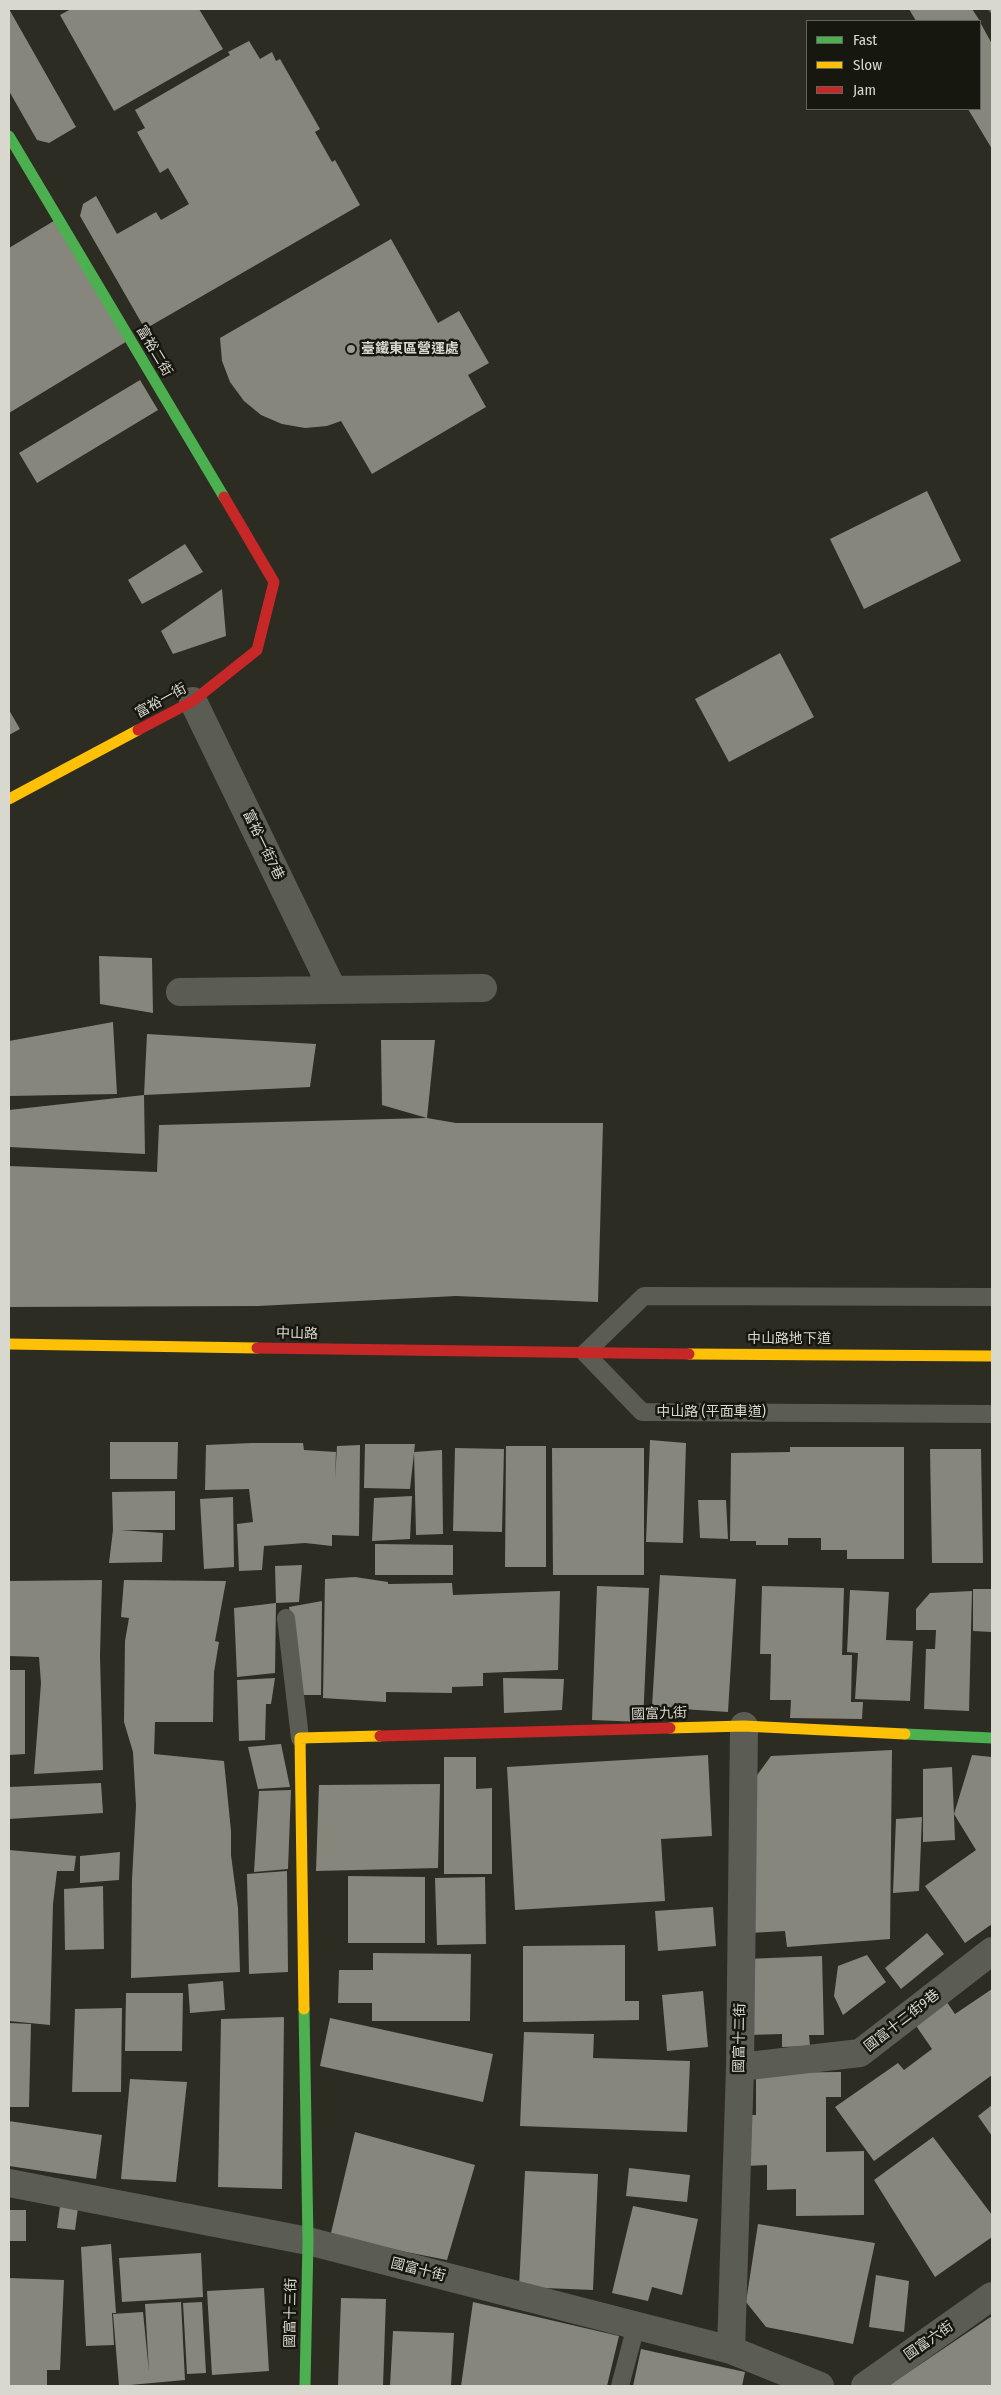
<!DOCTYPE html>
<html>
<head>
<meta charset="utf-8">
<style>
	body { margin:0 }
	#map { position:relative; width:1001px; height:2395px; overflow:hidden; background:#2c2c22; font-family:"Fira Sans Condensed",sans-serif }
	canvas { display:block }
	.frame { position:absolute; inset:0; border:10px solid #d8d8ce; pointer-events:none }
	.legend { position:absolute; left:806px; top:20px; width:175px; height:90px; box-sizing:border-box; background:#16170f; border:1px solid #64645b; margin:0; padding:6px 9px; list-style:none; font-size:15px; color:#d8d8ce }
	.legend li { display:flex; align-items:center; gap:10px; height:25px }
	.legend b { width:25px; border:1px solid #64645b }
</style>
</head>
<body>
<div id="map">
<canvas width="1001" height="2395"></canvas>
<div class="frame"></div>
<ul class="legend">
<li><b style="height:6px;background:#4caf50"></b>Fast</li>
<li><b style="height:6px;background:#ffc107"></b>Slow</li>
<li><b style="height:6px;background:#c62828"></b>Jam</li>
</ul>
</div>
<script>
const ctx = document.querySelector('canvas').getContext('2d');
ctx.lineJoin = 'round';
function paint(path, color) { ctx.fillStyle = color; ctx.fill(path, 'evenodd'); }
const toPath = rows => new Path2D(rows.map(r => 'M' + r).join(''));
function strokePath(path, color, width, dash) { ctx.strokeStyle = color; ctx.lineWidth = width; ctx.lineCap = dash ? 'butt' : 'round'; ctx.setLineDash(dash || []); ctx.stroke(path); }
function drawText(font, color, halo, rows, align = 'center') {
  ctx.font = font + ' "Fira Sans Condensed","Noto Sans TC",sans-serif'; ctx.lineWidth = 5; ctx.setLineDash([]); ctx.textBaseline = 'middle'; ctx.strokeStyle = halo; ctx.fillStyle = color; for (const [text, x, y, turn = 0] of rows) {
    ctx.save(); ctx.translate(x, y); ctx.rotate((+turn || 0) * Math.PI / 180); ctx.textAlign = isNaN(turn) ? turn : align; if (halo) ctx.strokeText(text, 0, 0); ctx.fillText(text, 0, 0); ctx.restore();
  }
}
const building = toPath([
	[9,9,76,127,49,143,37,140,9,91],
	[71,9,199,9,223,49,114,111,60,15],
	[909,9,972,9,980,21,916,21],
	[980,22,992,44,992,149,968,109,980,109],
	[249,41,260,59,272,52,276,61,280,59,320,129,315,132,332,162,335,160,360,205,145,329,80,216,83,204,96,196,117,234,156,212,161,220,189,204,168,168,160,173,137,132,145,128,135,110,230,55,228,52],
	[57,219,129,340,9,413,9,248],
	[391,239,438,323,459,311,489,363,468,375,486,407,372,474,341,421,327,426,305,428,282,424,261,415,244,401,230,382,222,361,220,338],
	[140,380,158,410,37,483,19,453],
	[927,491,961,561,864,609,830,539],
	[185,544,203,572,142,604,128,580],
	[222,589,226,636,173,654,161,631],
	[780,653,814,717,729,762,695,699],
	[9,710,20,729,9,735],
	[99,956,152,958,153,1013,100,1004],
	[113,1022,117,1094,9,1096,9,1041],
	[147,1034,316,1044,310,1087,144,1095],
	[381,1040,435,1040,427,1118,456,1123,603,1123,598,1302,456,1296,258,1306,9,1307,9,1166,157,1172,159,1125,427,1118,382,1105],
	[144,1095,145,1154,9,1147,9,1110],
	[650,1440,686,1443,683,1543,646,1542],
	[110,1442,178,1442,177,1479,110,1479],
	[252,1443,303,1443,304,1450,336,1452,335,1480,337,1446,360,1445,359,1536,332,1535,332,1546,305,1543,264,1546,262,1570,239,1571,237,1524,253,1522,249,1489,205,1490,206,1445],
	[365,1444,415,1444,410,1489,364,1488],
	[506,1446,546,1446,546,1567,505,1567],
	[790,1447,904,1447,904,1559,847,1559,847,1550,821,1550,821,1538,788,1538,788,1545,756,1545,756,1541,730,1541,731,1453,790,1452],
	[455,1448,504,1449,502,1532,453,1531],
	[552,1448,644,1448,644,1575,553,1575],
	[930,1449,981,1449,983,1563,932,1563],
	[442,1450,443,1534,416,1535,414,1452],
	[175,1491,175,1530,120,1530,163,1533,162,1562,109,1563,113,1530,112,1492],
	[412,1496,410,1539,372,1541,374,1498],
	[233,1497,234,1567,204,1569,200,1499],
	[698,1500,726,1500,728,1539,700,1538],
	[375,1544,453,1545,453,1575,375,1575],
	[302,1565,299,1602,276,1603,275,1566],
	[660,1575,736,1579,728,1712,652,1707],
	[355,1577,388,1582,388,1584,452,1583,453,1595,560,1591,558,1670,483,1673,483,1686,452,1687,452,1693,386,1692,386,1702,323,1698,325,1579],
	[102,1580,100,1656,103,1770,34,1774,41,1683,39,1657,9,1656,9,1581],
	[124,1580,226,1581,215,1641,219,1642,214,1672,213,1722,155,1722,154,1754,224,1761,231,1831,231,1855,238,1908,240,1972,131,1978,132,1879,136,1806,133,1752,124,1722,125,1641,129,1618,121,1617],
	[597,1586,649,1588,643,1722,592,1720],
	[762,1586,844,1588,842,1655,852,1655,851,1702,863,1702,862,1719,790,1718,791,1700,770,1700,771,1654,760,1654],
	[973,1589,992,1589,992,1632,973,1631],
	[850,1590,889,1592,886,1640,913,1641,910,1701,855,1699,858,1653,847,1652],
	[972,1591,969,1711,924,1709,926,1649,935,1649,936,1630,916,1630,916,1609,930,1593],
	[322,1601,321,1695,300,1695,289,1607],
	[276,1603,275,1673,237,1677,234,1608],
	[9,1670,25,1670,25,1754,9,1755],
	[275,1678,271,1704,266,1704,265,1740,239,1741,237,1680],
	[503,1678,564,1679,562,1710,504,1713],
	[281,1744,290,1787,258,1789,248,1747],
	[892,1750,890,1939,787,1947,785,1931,750,1933,747,1789,771,1756],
	[708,1755,712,1836,661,1839,665,1901,515,1910,507,1767],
	[972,1755,992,1757,992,1924,965,1943,925,1886,976,1850,954,1814],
	[444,1757,476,1757,476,1789,492,1788,492,1874,444,1874],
	[952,1767,955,1840,923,1842,923,1769],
	[101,1783,103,1813,9,1819,9,1787],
	[440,1784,438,1868,316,1871,319,1785],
	[291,1790,288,1869,254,1872,259,1791],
	[922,1817,919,1891,893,1893,896,1819],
	[9,1850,76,1856,74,1871,57,1871,53,1904,50,2025,9,2021],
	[120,1852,119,1880,80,1883,80,1856],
	[287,1871,288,1972,249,1974,247,1874],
	[348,1876,425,1877,425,1943,348,1943],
	[485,1877,486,1944,437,1945,435,1878],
	[103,1886,104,1949,65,1950,64,1889],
	[713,1907,716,1946,658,1951,655,1911],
	[927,1933,944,1954,901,1989,885,1968],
	[625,1945,625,2001,639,2001,639,2020,523,2022,523,1946],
	[373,1953,471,1954,470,2021,372,2021,372,2003,338,2003,339,1970,373,1970],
	[867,1955,886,1982,843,2015,834,1996,838,1966],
	[822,1956,824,2035,809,2035,810,2046,782,2047,782,2034,748,2035,745,1959],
	[223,1981,225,2010,190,2013,188,1984],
	[992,1989,992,2075,874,2161,835,2107,898,2063,904,2070,932,2049,910,2017,942,1995,955,2014],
	[703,1991,708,2047,667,2051,662,1995],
	[126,1993,183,1993,182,2051,125,2051],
	[122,2008,121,2092,72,2092,75,2009],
	[284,2017,282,2189,218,2187,221,2019],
	[330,2018,493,2054,483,2102,320,2066],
	[9,2023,31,2024,29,2107,9,2107],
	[524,2032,594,2034,593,2058,690,2061,687,2132,520,2126],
	[841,2072,841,2097,826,2097,826,2152,864,2151,864,2215,796,2216,796,2189,767,2190,767,2165,745,2166,744,2115,756,2115,756,2073],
	[130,2079,187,2082,176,2182,121,2179],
	[992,2105,992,2136,978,2116],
	[9,2121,102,2135,96,2179,9,2166],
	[355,2132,475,2165,447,2260,330,2237],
	[933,2137,992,2215,992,2237,935,2277,874,2180],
	[629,2168,690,2175,687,2202,626,2196],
	[525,2171,598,2174,593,2290,519,2287],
	[60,2206,78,2208,75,2230,57,2228],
	[633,2206,698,2219,682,2295,652,2287,648,2301,612,2293],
	[9,2210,26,2210,26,2241,9,2241],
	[758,2224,875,2243,853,2344,766,2327,746,2302],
	[111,2244,116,2313,112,2313,114,2345,86,2346,81,2247],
	[201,2253,203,2297,122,2302,119,2258],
	[876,2275,909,2281,904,2332,869,2327],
	[9,2278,64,2280,60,2370,47,2370,47,2386,9,2385],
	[264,2288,269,2371,212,2375,207,2291],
	[341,2298,386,2299,383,2386,338,2386],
	[181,2302,185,2380,119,2386,113,2314,143,2312,149,2372,145,2304],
	[202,2302,206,2373,187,2374,183,2303],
	[473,2302,619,2336,607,2386,461,2386],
	[992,2316,992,2386,888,2386],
	[393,2331,454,2333,451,2386,390,2386],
	[641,2349,745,2372,742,2386,633,2386]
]);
const lane = toPath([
	[992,1297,644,1296,585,1353,642,1412,992,1414],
	[286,1618,300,1738],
	[620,2386,636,2326]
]);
const street = toPath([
	[193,701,333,990],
	[180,992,483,988],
	[740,2067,860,2053,992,1951],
	[9,2183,308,2241,731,2350,820,2386],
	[731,2350,740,2067,744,1726],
	[865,2386,992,2296]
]);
const fast = toPath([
	[9,136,224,497],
	[905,1734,992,1738],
	[304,2009,308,2241,305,2386]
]);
const slow = toPath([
	[9,799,138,730],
	[9,1344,257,1348],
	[689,1354,992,1356],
	[670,1728,744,1726,905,1734],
	[304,2009,300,1738,380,1736]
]);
const jam = toPath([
	[138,730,193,701,257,650,274,582,224,497],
	[257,1348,689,1354],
	[380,1736,670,1728]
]);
const rail = toPath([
	[990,9,992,12]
]);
const markers = [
	[351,349,5,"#9c9c92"]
];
const poiNames = [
	["臺鐵東區營運處",361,349]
];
const streetNames = [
	["富裕二街",154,351,59],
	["富裕一街",161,701,-29],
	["富裕一街7巷",263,845,64],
	["中山路",297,1334,1],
	["中山路地下道",789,1339],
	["中山路 (平面車道)",711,1412],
	["國富九街",659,1714,-2],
	["國富十二街9巷",902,2021,-38],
	["國富十二街",740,2038,-89],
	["國富十街",418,2270,14],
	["國富十三街",291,2313,-89],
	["國富六街",929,2341,-35]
];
paint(building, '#86867d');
strokePath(lane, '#5b5c54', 18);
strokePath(street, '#5b5c54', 28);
strokePath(fast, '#4caf50', 11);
strokePath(slow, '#ffc107', 11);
strokePath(jam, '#c62828', 11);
strokePath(rail, '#63645e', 4, [10, 5]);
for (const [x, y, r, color] of markers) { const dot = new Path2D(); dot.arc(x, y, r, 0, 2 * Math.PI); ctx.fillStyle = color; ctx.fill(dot); strokePath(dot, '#16170f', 2); }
drawText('bold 14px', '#d8d8ce', '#16170f', poiNames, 'left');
drawText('14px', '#d8d8ce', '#16170f', streetNames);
</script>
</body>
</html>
